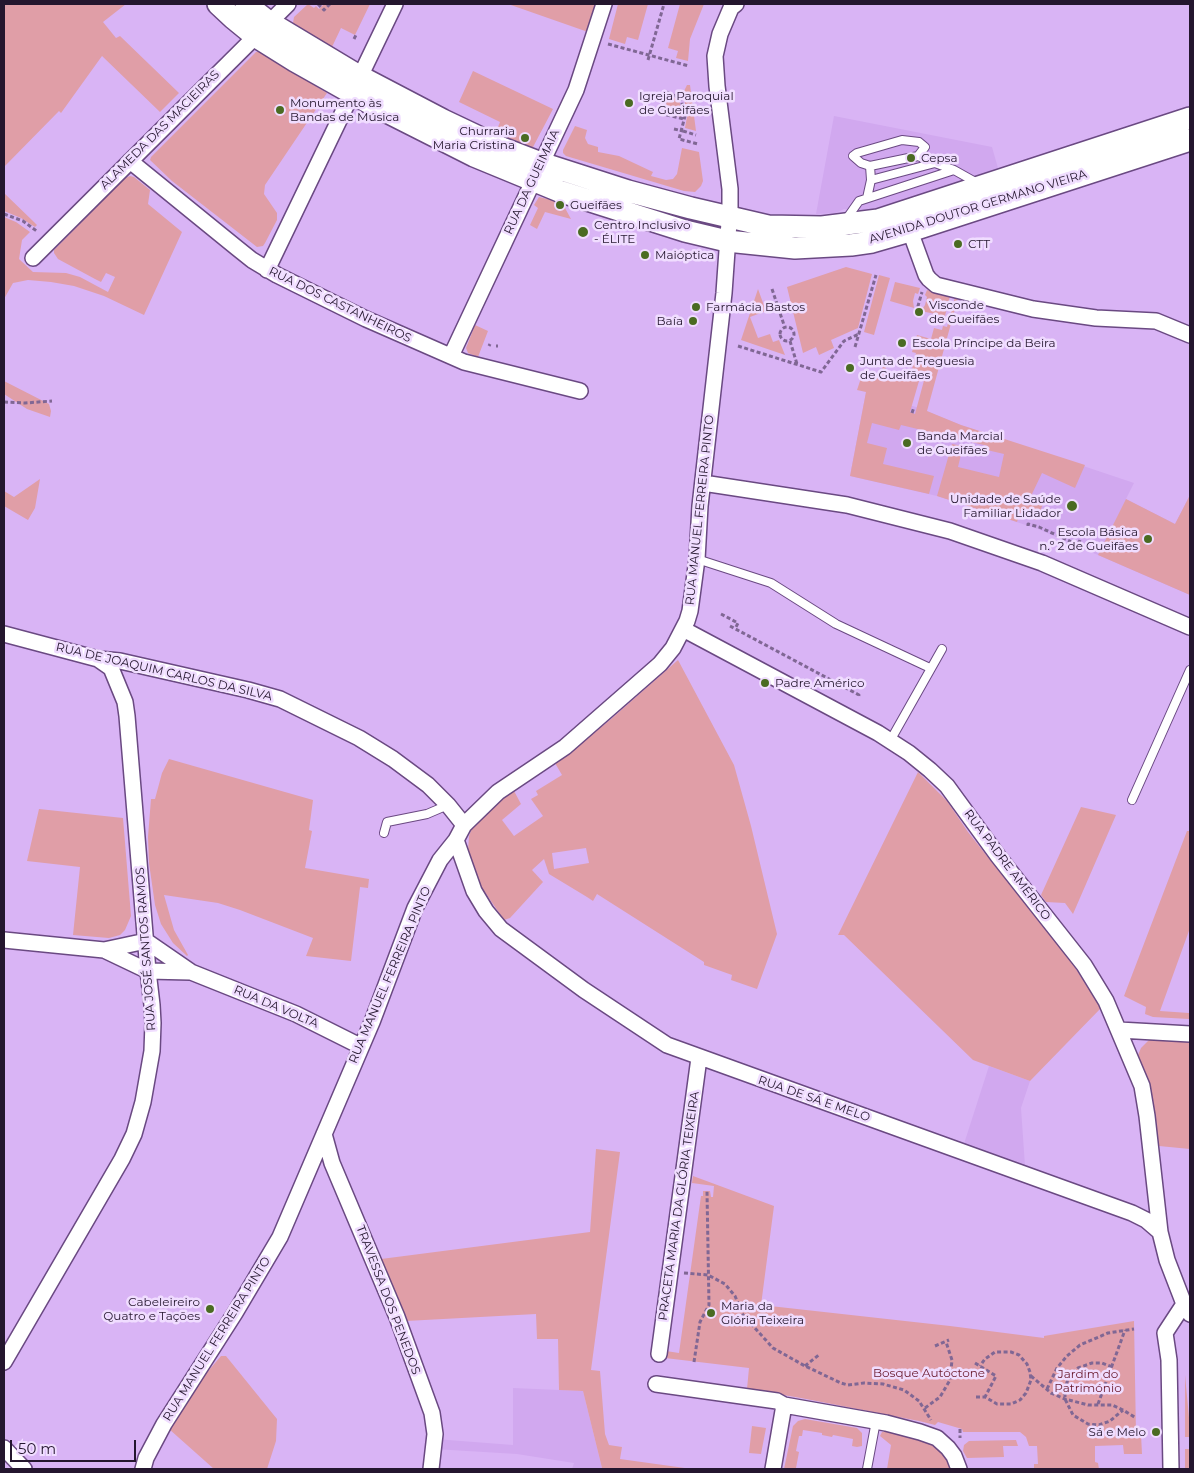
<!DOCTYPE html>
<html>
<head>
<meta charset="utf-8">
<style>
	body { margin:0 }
	#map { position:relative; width:1194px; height:1473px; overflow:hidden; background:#d9b4f5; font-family:Montserrat,sans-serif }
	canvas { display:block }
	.frame { position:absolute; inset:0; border:5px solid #24162e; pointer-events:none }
	.scale { position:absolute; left:10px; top:1440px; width:126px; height:22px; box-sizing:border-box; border:2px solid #24162e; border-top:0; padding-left:6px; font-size:15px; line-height:18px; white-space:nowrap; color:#24162e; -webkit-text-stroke:4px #f0ddff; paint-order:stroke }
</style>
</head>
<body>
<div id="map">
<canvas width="1194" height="1473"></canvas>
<div class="frame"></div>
<div class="scale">50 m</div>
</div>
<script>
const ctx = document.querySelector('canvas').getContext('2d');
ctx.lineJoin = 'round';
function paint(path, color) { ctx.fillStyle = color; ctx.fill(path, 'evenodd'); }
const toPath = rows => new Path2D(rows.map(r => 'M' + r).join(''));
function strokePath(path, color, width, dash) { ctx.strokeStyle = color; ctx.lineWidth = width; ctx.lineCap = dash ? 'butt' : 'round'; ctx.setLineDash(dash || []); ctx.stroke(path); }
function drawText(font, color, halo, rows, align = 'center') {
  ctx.font = font + ' Montserrat,sans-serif'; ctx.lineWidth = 5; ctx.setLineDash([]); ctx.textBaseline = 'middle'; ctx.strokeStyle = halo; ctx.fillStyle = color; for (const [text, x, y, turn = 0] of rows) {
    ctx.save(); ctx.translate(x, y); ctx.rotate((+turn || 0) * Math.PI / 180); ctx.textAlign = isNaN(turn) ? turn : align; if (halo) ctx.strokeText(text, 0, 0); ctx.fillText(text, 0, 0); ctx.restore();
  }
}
const built = toPath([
	[834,116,992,147,998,168,946,187,866,211,844,209,836,213,816,214],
	[866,392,916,407,961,425,1134,483,1126,499,1175,524,1190,495,1190,595,1038,529,937,496,850,476],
	[989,1066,1030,1081,1021,1108,1025,1166,1023,1172,962,1150],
	[513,1388,583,1391,602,1468,605,1469,572,1469,574,1463,517,1454,434,1449,435,1439,513,1445]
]);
const green = toPath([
	[4,4,126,4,103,22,116,38,120,36,179,93,160,112,102,56,61,113,59,111,4,167],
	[308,4,314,8,316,6,319,9,323,5,322,4,370,4,355,35,341,28,332,47,293,23,294,17],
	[508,4,597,4,588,32],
	[618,4,648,4,638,40,627,37,625,44,609,39],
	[680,4,704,4,690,39,688,61,676,58,678,51,668,48],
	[256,52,261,52,327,93,265,185,264,194,277,213,277,220,265,243,263,246,257,247,172,181,150,160,151,157],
	[473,71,553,109,533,147,530,148,496,132,500,122,459,102],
	[687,85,690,85,696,131,685,128,687,117,684,97,679,94,684,91],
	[668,95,679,100,682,112,681,117,664,113],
	[575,126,587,130,585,138,588,144,598,147,598,152,619,156,653,172,651,176,666,180,673,179,677,174,682,148,699,152,703,181,701,186,695,192,684,191,566,156,563,153,563,150],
	[130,176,134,177,150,190,148,204,182,232,144,315,104,296,74,286,51,282,28,280,13,283,4,299,4,217,16,222,30,232,22,240,19,259,33,272,66,273,80,277,108,292,115,277,106,273,101,282,95,279,58,259,54,253,54,250,125,178],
	[4,193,34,222,37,225,35,227,21,218,4,211],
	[539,197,556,201,555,204,565,208,571,219,545,212,537,229,530,225,538,208,534,205],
	[846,267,872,274,858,328,831,340,834,348,819,355,816,347,803,353,787,287],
	[879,275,890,278,874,335,864,332],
	[895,282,920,288,918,294,915,293,913,301,914,308,890,301],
	[758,289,766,311,750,317,758,338,770,334,773,342,779,340,785,355,741,340],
	[927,290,950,296,943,324,934,322,935,314,921,311,925,305,927,297,925,295],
	[955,297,958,298,927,411,961,425,1085,465,1075,488,1042,473,1031,496,1044,502,1036,520,1020,513,1017,522,937,496,952,444,963,446,958,467,999,477,1004,454,987,450,988,446,901,425,899,430,872,423,867,443,887,448,883,464,934,476,929,494,850,476,866,392,857,390,863,372,880,377,883,366,886,367,885,371,919,381,910,412,915,414,926,373,912,369,916,353,912,352,917,335,931,339,934,328,942,330,943,326,947,327],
	[475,325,488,331,478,357,468,353,466,348],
	[4,381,49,404,51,411,50,417,27,409,4,394],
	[40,479,35,508,28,520,4,506,4,491,14,497],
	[1190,495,1190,595,1098,555,1126,499,1175,524],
	[678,660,734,765,751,826,777,934,757,989,731,980,732,975,704,965,704,962,597,894,593,901,587,897,549,874,544,859,532,870,543,882,510,918,504,920,482,888,468,851,469,836,472,828,513,789,521,804,502,820,514,836,543,816,531,799,538,795,536,791,562,775,555,763,566,756,611,719],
	[586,848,589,863,554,869,552,853],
	[169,759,313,800,309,830,312,831,305,868,369,879,368,888,360,887,351,961,306,956,313,938,240,910,218,903,164,895,174,930,188,955,187,956,173,943,161,924,155,905,149,863,148,837,151,799,155,799,162,773],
	[918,772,947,801,968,832,1074,966,1101,1008,1030,1081,973,1060,844,935,838,935],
	[1081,807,1116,815,1073,914,1065,903,1046,902,1041,895],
	[39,809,123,818,131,916,125,930,120,935,109,938,73,935,80,867,27,861],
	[1187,831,1190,831,1190,928,1160,1011,1189,1013,1189,1019,1153,1017,1145,1014,1146,1007,1124,996],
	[1149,1040,1190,1042,1190,1149,1159,1146,1151,1091,1138,1055,1141,1048],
	[596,1149,620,1152,591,1370,600,1371,605,1434,609,1445,622,1447,620,1459,692,1469,605,1469,602,1468,583,1391,559,1390,558,1339,537,1339,536,1314,406,1321,381,1259,590,1232],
	[693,1176,774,1206,761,1305,950,1326,1044,1338,1044,1336,1134,1321,1136,1434,1141,1434,1142,1454,1124,1454,1123,1445,1095,1446,1095,1462,1098,1463,1099,1469,1034,1469,1034,1464,1038,1464,1037,1446,1029,1446,1026,1437,1020,1432,963,1432,962,1429,938,1422,935,1425,919,1421,801,1398,747,1389,749,1368,665,1358,666,1351,679,1353,701,1196,703,1196,703,1191,710,1191,711,1197,713,1197,714,1186,692,1183],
	[221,1356,226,1356,277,1419,276,1441,267,1469,214,1469,169,1429,198,1383],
	[1185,1375,1190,1428,1189,1468,1190,1469,1185,1469,1185,1449,1190,1449,1190,1437,1185,1437],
	[805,1419,857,1428,862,1433,862,1446,857,1447,852,1446,853,1439,833,1435,832,1437,822,1435,822,1433,803,1430,802,1436,799,1436,796,1451,799,1452,796,1468,784,1469,793,1426,798,1421],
	[752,1426,766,1428,761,1454,749,1453],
	[885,1431,929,1443,943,1454,952,1469,887,1469,891,1445,880,1436,882,1432],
	[1016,1440,1018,1446,1003,1446,1004,1457,967,1458,963,1451,964,1445,969,1441]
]);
const path = toPath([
	[318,4,324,10,330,4],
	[354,39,356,35],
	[608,44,689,66],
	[648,60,664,4],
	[667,92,681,99,685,116,679,139,698,144],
	[668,92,663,114,684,119],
	[683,131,696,135],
	[4,214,23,221,38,232],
	[772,289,785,328],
	[916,313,922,292],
	'780 334a7 7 0 1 1 14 0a7 7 0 1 1-14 0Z',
	[790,341,797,364],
	[489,346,490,344],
	[496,346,498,346],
	[738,346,821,372,844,341,859,334],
	[855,347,876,275],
	[4,402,25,403,52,401],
	[912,413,914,407],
	[1028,526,1028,524,1039,527,1078,545,1080,540],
	[721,614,738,623,735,629],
	[730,626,859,695,858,698],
	[684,1273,708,1275,725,1284,735,1296,743,1315,773,1348,805,1366,841,1383,848,1385,864,1383,883,1384,904,1390,919,1401,931,1420],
	[935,1346,949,1340],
	[694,1362,700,1322,709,1305,707,1191],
	[975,1363,996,1376,985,1397],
	[805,1366,820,1354],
	[1112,1367,1102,1363,1092,1363,1078,1368,1068,1379,1065,1389,1065,1399,1073,1415,1088,1424,1099,1425,1110,1421,1123,1410],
	[1031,1376,1051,1393,1065,1399,1088,1405,1112,1405,1123,1410,1136,1418],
	[1047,1389,1057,1368,1067,1356,1080,1345,1108,1333,1134,1329],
	[976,1397,985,1397,997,1404,1011,1404,1020,1400,1026,1393,1031,1380,1030,1372,1027,1364,1019,1355,1011,1352,995,1352,985,1359,980,1366],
	[1098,1404,1125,1330],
	[925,1408,940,1397,950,1380,952,1360,946,1342],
	[960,1429,960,1438]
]);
const lane = toPath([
	[870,166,861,163,853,156,857,153,902,140,919,142,925,147,918,156],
	[871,180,870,166,918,156,935,163],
	[867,198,871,180,935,163,954,170],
	[845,221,859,201,954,170,979,184],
	[697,559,771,583,836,624,930,668],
	[890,741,942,649],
	[1132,800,1190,670],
	[384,833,387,822,427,814,448,805],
	[867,1469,876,1421]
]);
const street = toPath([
	[130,161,237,248,252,260,277,275,366,319,464,362,580,391],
	[910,231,926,275,929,279,936,285,1033,309,1096,318,1156,321,1190,335],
	[33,258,288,4],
	[267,270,395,4],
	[451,356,576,90,604,4],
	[703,483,847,505,950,531,1042,563,1190,627],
	[683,629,878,733,909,753,930,770,947,786,998,856,1084,965,1106,1001,1142,1086,1147,1116,1160,1232,1167,1260,1184,1304,1190,1314],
	[4,634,98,659,120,661,248,690,280,699,359,738,393,759,428,785,448,805,464,825],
	[456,840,474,891,486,911,501,929,584,990,667,1045,1132,1213,1146,1220,1160,1232],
	[4,940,104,950,148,971,190,972],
	[104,950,146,941,191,972,296,1014,360,1046],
	[1119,1030,1190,1034],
	[324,1134,332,1163,397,1317,432,1413,435,1434,431,1469],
	[659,1354,699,1058],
	[4,1362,122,1159,134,1134,143,1102,152,1051,153,1023,152,1005,148,971,127,716,125,702,111,668,98,659],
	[656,1384,777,1401,784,1405,886,1423,920,1432,937,1438,948,1448,954,1456,959,1469],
	[4,1448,24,1469],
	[143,1469,146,1458,164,1424,235,1313,280,1237,372,1022,415,908,440,860,456,840,464,825,498,792,565,747,660,664,673,648,687,621,690,611,697,559,700,506,724,293,730,208,730,189,717,86,715,56,720,34,731,8,736,4],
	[773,1469,784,1405],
	[1171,1469,1169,1360,1165,1333,1184,1304]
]);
const secondary = toPath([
	[218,4,233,18,255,36,295,61,375,106,474,156,559,191,685,231,727,241,795,248,851,245,872,242,910,231,1190,140],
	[246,4,269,22,359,76,443,120,502,148,541,163,628,191,691,208,768,226,822,227,878,220,1190,118]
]);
const pathBridge = toPath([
	[674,129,683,131]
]);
const markers = [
	[629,103,5,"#4a6b22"],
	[280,110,5,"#4a6b22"],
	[525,138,5,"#4a6b22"],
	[911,158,5,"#4a6b22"],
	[560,205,5,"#4a6b22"],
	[583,232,6,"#4a6b22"],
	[958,244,5,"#4a6b22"],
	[645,255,5,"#4a6b22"],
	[696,307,5,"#4a6b22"],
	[919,312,5,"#4a6b22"],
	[693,321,5,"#4a6b22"],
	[902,343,5,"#4a6b22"],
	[850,368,5,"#4a6b22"],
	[907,443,5,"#4a6b22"],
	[1072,506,6,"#4a6b22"],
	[1148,539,5,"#4a6b22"],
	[765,683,5,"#4a6b22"],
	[210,1309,5,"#4a6b22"],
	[711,1313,5,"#4a6b22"],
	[1156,1432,5,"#4a6b22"]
];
const poiNames = [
	["Igreja Paroquial",639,96],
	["de Gueifães",639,110],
	["Monumento às",290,103],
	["Bandas de Música",290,117],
	["Churraria",515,131,"right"],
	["Maria Cristina",515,145,"right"],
	["Cepsa",921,158],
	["Gueifães",570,205],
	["Centro Inclusivo",594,225],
	["- ÉLITE",594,239],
	["CTT",968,244],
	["Maióptica",655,255],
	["Visconde",929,305],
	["de Gueifães",929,319],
	["Farmácia Bastos",706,307],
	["Baía",683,321,"right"],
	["Escola Príncipe da Beira",912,343],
	["Junta de Freguesia",860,361],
	["de Gueifães",860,375],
	["Banda Marcial",917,436],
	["de Gueifães",917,450],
	["Unidade de Saúde",1061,499,"right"],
	["Familiar Lidador",1061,513,"right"],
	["Escola Básica",1138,532,"right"],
	["n.º 2 de Gueifães",1138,546,"right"],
	["Padre Américo",775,683],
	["Cabeleireiro",200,1302,"right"],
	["Quatro e Tações",200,1316,"right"],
	["Maria da",721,1306],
	["Glória Teixeira",721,1320],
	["Sá e Melo",1146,1432,"right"]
];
const streetNames = [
	["ALAMEDA DAS MACIEIRAS",160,130,-45],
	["RUA DA GUEIMAIA",532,182,-65],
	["AVENIDA DOUTOR GERMANO VIEIRA",978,207,-17],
	["RUA DOS CASTANHEIROS",340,305,26],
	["RUA MANUEL FERREIRA PINTO",700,510,-84],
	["RUA DE JOAQUIM CARLOS DA SILVA",164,672,13],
	["RUA PADRE AMÉRICO",1007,865,53],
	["RUA JOSÉ SANTOS RAMOS",146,949,-94],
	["RUA MANUEL FERREIRA PINTO",390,975,-67],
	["RUA DA VOLTA",276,1007,23],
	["RUA DE SÁ E MELO",814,1099,19],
	["PRACETA MARIA DA GLÓRIA TEIXEIRA",679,1206,-82],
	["TRAVESSA DOS PENEDOS",388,1300,69],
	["RUA MANUEL FERREIRA PINTO",217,1339,-58]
];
const parkNames = [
	["Bosque Autóctone",929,1373],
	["Jardim do",1088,1374],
	["Património",1088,1388]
];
paint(built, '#d1a8ef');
paint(green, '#e09ea7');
strokePath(lane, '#6a4982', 10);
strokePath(street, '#6a4982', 18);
strokePath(secondary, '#6a4982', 24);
strokePath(path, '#806794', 3, [4, 2.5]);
strokePath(lane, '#fff', 8);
strokePath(street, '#fff', 15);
strokePath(secondary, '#fff', 21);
strokePath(pathBridge, '#806794', 3, [4, 2.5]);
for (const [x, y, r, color] of markers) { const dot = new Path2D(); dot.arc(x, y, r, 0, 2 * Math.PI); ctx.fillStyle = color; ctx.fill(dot); strokePath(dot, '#f0ddff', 2); }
drawText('12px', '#24162e', '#f0ddff', poiNames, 'left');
drawText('12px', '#24162e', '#f0ddff', streetNames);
drawText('12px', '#6a1a2e', '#f0ddff', parkNames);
</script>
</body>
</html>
